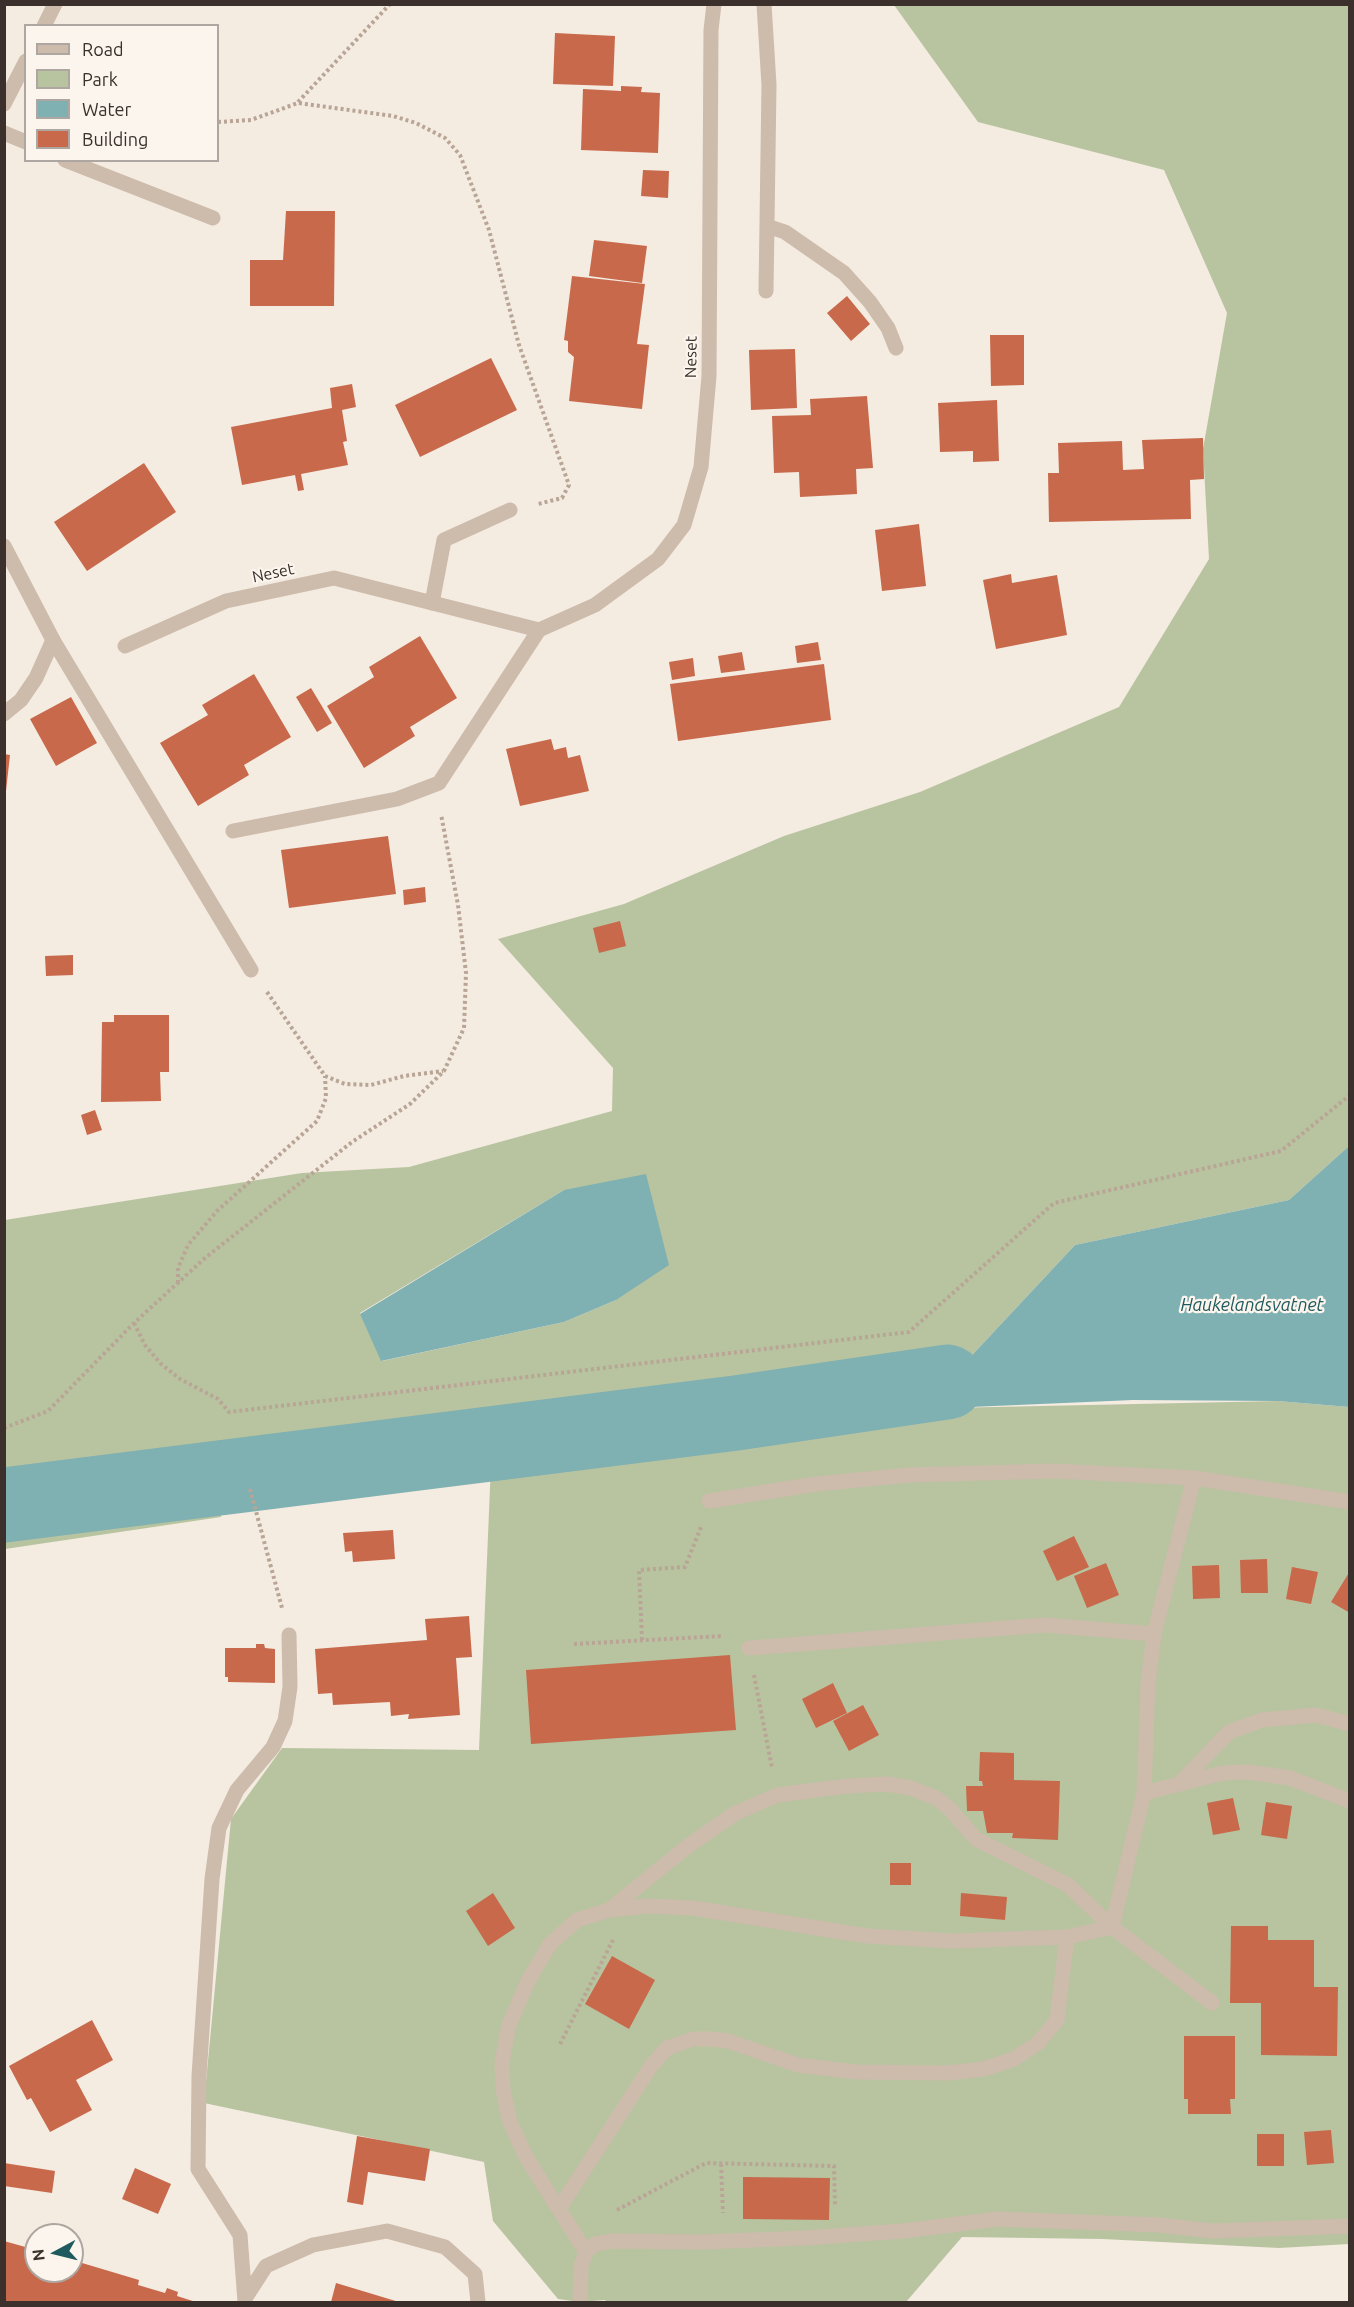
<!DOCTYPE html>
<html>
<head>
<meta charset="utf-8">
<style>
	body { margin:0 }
	#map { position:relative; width:1354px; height:2307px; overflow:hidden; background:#f4ebe1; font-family:Ubuntu,sans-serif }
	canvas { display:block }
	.frame { position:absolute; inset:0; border:6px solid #3b302b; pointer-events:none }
	.legend { position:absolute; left:24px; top:24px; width:195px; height:138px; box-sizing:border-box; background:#fbf5ee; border:2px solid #aea6a0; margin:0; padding:8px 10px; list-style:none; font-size:18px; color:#3b302b }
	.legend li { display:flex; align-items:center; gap:12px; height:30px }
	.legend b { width:30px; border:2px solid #aea6a0 }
	.north { position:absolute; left:24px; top:2223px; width:60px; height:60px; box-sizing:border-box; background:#fbf5ee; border:2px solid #aea6a0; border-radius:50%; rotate:263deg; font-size:16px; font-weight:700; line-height:24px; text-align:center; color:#3b302b }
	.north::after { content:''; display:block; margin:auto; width:21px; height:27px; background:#1f5a5e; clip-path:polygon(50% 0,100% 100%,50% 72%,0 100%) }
</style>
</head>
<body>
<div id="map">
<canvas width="1354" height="2307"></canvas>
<div class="frame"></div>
<ul class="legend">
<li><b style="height:8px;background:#cdbbac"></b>Road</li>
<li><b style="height:16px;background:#b8c4a0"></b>Park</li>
<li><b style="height:16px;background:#7fb0b2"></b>Water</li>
<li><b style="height:16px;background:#c8694b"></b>Building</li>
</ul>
<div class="north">N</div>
</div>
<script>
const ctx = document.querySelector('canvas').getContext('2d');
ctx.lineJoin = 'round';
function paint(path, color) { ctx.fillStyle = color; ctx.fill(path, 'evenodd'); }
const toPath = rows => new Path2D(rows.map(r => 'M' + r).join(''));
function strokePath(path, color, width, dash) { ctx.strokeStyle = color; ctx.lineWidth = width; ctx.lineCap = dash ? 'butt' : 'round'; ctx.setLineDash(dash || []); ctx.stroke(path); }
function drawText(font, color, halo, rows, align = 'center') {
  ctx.font = font + ' Ubuntu,sans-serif'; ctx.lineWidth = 4.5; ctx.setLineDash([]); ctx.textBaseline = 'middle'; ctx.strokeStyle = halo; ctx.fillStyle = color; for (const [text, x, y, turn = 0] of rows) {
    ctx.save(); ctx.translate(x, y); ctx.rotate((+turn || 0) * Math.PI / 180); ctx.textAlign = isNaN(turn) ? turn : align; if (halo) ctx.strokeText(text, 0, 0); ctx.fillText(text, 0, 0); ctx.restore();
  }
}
const green = toPath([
	[894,5,1349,5,1349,1146,1289,1200,1075,1245,947,1382,947,1408,1278,1401,1349,1407,1349,2244,1279,2248,1103,2239,962,2237,906,2302,606,2302,605,2300,580,2302,558,2299,493,2221,484,2162,204,2103,231,1819,282,1748,479,1750,491,1464,944,1408,893,1398,453,1419,220,1460,221,1517,5,1549,5,1220,302,1173,409,1167,612,1111,613,1068,498,939,624,904,784,836,920,792,1119,707,1209,559,1203,449,1227,313,1164,170,978,122],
	[564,1190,616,1300,564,1322,382,1361,360,1313]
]);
const water = toPath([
	[1349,1146,1349,1407,1278,1401,1133,1400,947,1408,947,1382,1075,1245,1289,1200],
	[646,1174,669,1265,616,1300,564,1322,381,1361,360,1314,564,1190]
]);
const river = toPath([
	[4,1505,736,1413,947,1382]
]);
const building = toPath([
	[555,33,615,36,613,86,553,84],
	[621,86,642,87,641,92,660,93,658,153,581,150,583,89,621,91],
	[643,170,669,171,668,198,641,196],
	[286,211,335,211,334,306,250,306,250,260,283,260],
	[594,240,647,246,642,283,589,276],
	[572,276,645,284,637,344,649,345,642,409,569,401,574,357,568,352,568,341,564,340],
	[847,296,870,324,851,341,827,313],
	[990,335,1024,335,1024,385,991,386],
	[795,349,797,408,751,410,749,350],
	[491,358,517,410,420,457,395,405],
	[352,384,356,407,342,410,347,441,343,442,348,465,301,474,304,490,298,491,295,475,242,485,231,427,332,408,330,388],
	[867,396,873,468,856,469,857,494,800,497,799,472,774,473,772,416,811,415,810,399],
	[997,400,999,461,973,462,973,451,940,452,938,403],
	[1203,438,1204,479,1190,480,1191,519,1049,522,1048,473,1059,473,1058,443,1122,441,1123,470,1144,469,1142,440],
	[144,463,176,512,87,571,54,522],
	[919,524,926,586,882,591,875,530],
	[1011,574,1012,583,1057,575,1067,635,996,649,983,580],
	[420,636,457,698,410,727,415,736,364,768,327,706,374,677,369,667],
	[818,642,821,660,797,663,795,646],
	[742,652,745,670,721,673,718,656],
	[693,658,695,676,672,680,669,662],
	[824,664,831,720,678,741,670,684],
	[254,674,291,737,244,765,249,775,198,806,160,743,208,715,202,705],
	[311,688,332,723,317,732,296,697],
	[71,697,97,743,56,766,30,719],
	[551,739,554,750,566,747,568,758,580,755,589,791,520,806,506,749],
	[4,754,10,755,6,791,4,791],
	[388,836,396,894,289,908,281,850],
	[425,887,426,902,404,905,403,890],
	[620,921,626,946,599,953,593,928],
	[73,955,73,975,46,976,45,956],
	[114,1015,169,1015,169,1072,160,1072,161,1101,101,1102,102,1022,114,1022],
	[95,1110,102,1130,87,1135,81,1115],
	[393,1530,395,1559,353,1562,352,1551,345,1552,343,1533],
	[1074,1536,1089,1567,1057,1581,1043,1551],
	[1267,1559,1268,1593,1241,1593,1240,1560],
	[1106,1563,1119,1595,1087,1608,1074,1576],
	[1219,1565,1220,1598,1193,1599,1192,1566],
	[1292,1567,1318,1572,1311,1604,1286,1599],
	[1350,1571,1350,1613,1331,1602],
	[469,1616,472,1657,456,1658,460,1715,408,1719,409,1714,391,1716,390,1702,333,1705,332,1693,318,1694,315,1649,427,1640,425,1619],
	[256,1644,264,1644,265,1648,275,1649,275,1683,228,1682,228,1677,225,1677,225,1648,256,1648],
	[730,1655,736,1730,531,1744,526,1670],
	[833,1683,847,1713,816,1728,802,1699],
	[863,1705,879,1735,849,1751,833,1721],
	[980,1752,1014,1753,1014,1780,1060,1781,1058,1840,1012,1838,1013,1833,987,1833,983,1811,967,1811,966,1786,983,1786,982,1781,979,1781],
	[1233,1798,1240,1830,1213,1835,1207,1803],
	[1266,1802,1292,1806,1287,1839,1261,1835],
	[890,1863,911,1863,911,1885,890,1885],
	[493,1893,515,1928,488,1946,466,1911],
	[961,1893,1007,1897,1005,1920,960,1916],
	[1231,1926,1268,1926,1268,1940,1314,1940,1314,1987,1338,1987,1337,2056,1261,2055,1261,2003,1230,2003],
	[612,1956,655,1980,629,2029,585,2004],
	[92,2020,113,2060,76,2080,92,2110,50,2132,31,2098,27,2100,9,2066],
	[1184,2036,1235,2036,1235,2099,1230,2099,1231,2114,1188,2114,1188,2099,1184,2099],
	[1331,2130,1334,2163,1307,2165,1304,2132],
	[1257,2134,1284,2134,1284,2166,1257,2166],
	[357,2136,430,2149,425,2181,368,2172,363,2205,347,2202],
	[4,2163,55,2171,52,2193,4,2186],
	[135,2168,171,2184,158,2214,122,2199],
	[743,2177,830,2178,829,2220,743,2219],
	[4,2241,36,2250,36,2271,72,2271,72,2260,139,2280,138,2285,165,2293,167,2288,178,2292,177,2296,196,2302,4,2302],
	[336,2283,399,2302,331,2302]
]);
const path = toPath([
	[298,102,390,4],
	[218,122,251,120,298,103,393,116,416,123,445,138,460,155,489,230,519,345,569,485,562,498,538,504],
	[267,992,325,1076,345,1084,371,1085,404,1076,443,1071],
	[178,1283,178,1268,188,1245,217,1211,317,1121,326,1098,325,1076],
	[134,1323,145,1345,160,1363,180,1379,218,1399,229,1412,909,1332,1054,1203,1281,1151,1350,1095],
	[4,1428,48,1411,134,1323,205,1258,352,1142,410,1104,444,1071,464,1028,466,973,458,905,441,814],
	[250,1489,282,1608],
	[642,1640,639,1570,685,1567,701,1527],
	[574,1644,722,1636],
	[754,1675,772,1768],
	[560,2044,613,1940],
	[721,2164,723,2213],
	[617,2210,706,2163,834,2166,835,2206]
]);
const lane = toPath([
	[764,4,769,85,766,291],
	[4,133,26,142],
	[65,160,213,218],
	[767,226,785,232,844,273,870,302,888,328,896,348],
	[432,603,444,540,510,510],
	[4,714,21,700,36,678,53,640],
	[233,831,397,799,439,783,539,630],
	[1194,1478,1350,1502],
	[749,1648,1045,1625,1154,1634],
	[1179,1784,1229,1732,1262,1720,1316,1715,1350,1724],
	[1144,1793,1223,1773,1248,1772,1290,1778,1350,1801],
	[609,1910,688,1846,734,1814,777,1795,847,1786,887,1784,911,1788,936,1798,949,1808,976,1839,1068,1885,1112,1927,1212,2003],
	[559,2209,651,2066,667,2048,693,2039,711,2039,728,2041,798,2065,856,2072,948,2073,983,2069,1014,2059,1038,2043,1057,2020,1067,1937],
	[586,2252,526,2157,510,2122,503,2090,502,2062,509,2025,528,1981,550,1944,577,1920,609,1910,647,1906,693,1908,867,1936,953,1941,1067,1937,1112,1927,1144,1793,1148,1683,1154,1634,1194,1478,1054,1471,909,1475,816,1484,709,1501],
	[246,2297,266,2266,313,2245,387,2231,445,2247,475,2274,478,2302],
	[245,2302,240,2235,198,2169,199,2076,212,1879,219,1828,237,1790,273,1747,285,1721,290,1687,289,1635],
	[580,2302,581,2266,586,2252,595,2244,613,2241,701,2242,805,2238,903,2231,998,2219,1160,2225,1212,2231,1350,2226]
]);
const street = toPath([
	[44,26,55,4],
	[4,104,26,61],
	[4,546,53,640,251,970],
	[125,646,226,601,334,578,539,630,595,605,658,559,684,525,701,467,709,376,711,30,714,4]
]);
const streetNames = [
	["Neset",691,357,-89],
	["Neset",273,573,-12]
];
const waterNames = [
	["Haukelandsvatnet",1252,1305]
];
paint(green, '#b8c4a0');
paint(water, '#7fb0b2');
strokePath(river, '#7fb0b2', 75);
paint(building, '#c8694b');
strokePath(path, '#b9a596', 4, [3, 3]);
strokePath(lane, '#cdbbac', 15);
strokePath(street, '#cdbbac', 15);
drawText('16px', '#3b302b', '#fbf5ee', streetNames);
drawText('italic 18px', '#1f5a5e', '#fbf5ee', waterNames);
</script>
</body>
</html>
